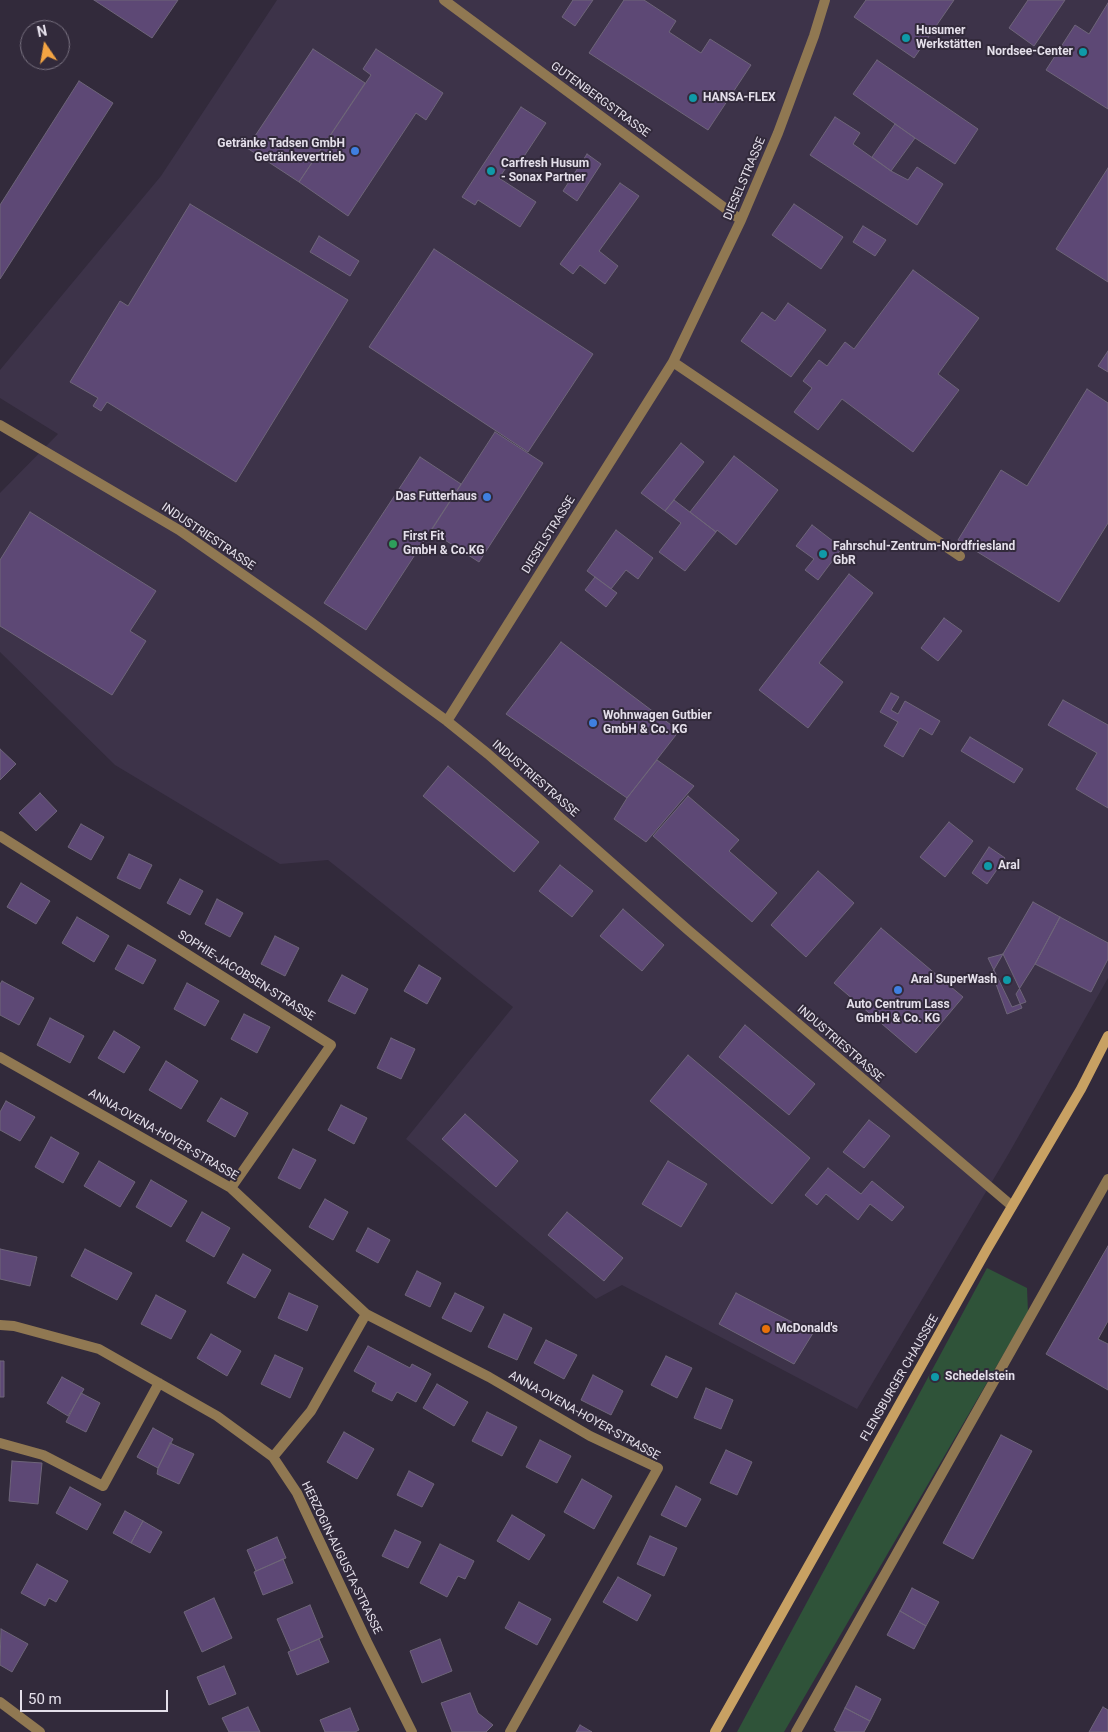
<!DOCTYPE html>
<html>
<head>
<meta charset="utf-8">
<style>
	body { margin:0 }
	#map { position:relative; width:1108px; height:1732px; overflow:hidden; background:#322a3b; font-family:Roboto,sans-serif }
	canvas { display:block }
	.north { position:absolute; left:20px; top:20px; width:50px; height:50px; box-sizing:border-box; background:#322a3b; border:1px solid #797281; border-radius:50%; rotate:348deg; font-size:14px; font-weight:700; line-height:20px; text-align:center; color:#e4dfea }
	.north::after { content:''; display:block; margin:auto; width:18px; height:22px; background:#f3a443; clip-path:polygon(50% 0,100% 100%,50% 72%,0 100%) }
	.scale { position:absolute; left:20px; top:1690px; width:148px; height:22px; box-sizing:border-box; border:2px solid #e4dfea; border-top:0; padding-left:6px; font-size:15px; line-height:18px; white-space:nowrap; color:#e4dfea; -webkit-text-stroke:4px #322a3b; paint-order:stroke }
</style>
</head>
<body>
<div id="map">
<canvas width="1108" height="1732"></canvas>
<div class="north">N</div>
<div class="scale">50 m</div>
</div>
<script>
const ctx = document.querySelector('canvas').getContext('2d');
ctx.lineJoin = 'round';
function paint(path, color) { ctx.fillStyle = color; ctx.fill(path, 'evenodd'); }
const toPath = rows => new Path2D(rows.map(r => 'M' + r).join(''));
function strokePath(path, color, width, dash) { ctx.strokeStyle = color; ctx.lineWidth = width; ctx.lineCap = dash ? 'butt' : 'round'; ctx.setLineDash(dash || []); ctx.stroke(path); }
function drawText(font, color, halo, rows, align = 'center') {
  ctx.font = font + ' Roboto,sans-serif'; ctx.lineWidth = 4; ctx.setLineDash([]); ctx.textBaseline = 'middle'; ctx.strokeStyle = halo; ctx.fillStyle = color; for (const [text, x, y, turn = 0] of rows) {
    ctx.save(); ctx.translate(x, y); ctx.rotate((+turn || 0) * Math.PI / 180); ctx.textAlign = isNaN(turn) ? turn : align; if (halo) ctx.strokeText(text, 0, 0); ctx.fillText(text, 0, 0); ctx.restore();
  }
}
const built = toPath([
	[277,0,1108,0,1108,978,1009,1153,857,1409,622,1285,596,1299,406,1139,513,1007,328,860,280,864,115,765,0,652,0,493,58,434,0,398,0,370,161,176]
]);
const green = toPath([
	[987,1268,1027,1288,1028,1312,784,1732,737,1732]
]);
const building = toPath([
	[94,0,178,0,152,38,94,0],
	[573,0,593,0,575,26,562,17,573,0],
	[624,0,644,0,676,21,669,32,701,53,710,39,751,65,708,130,589,53,624,0],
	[866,0,954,0,914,58,854,17,866,0],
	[1028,0,1065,0,1034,46,1009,28,1028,0],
	[1108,3,1108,109,1046,70,1075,25,1089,34,1108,3],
	[313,49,365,83,299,182,247,148,313,49],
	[376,49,443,93,426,120,416,113,348,216,299,182,371,75,363,69,376,49],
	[877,60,978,129,955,164,915,138,853,94,877,60],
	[79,81,113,103,0,279,0,205,79,81],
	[521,107,546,123,519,164,512,159,499,178,536,202,520,227,478,200,475,205,462,197,521,107],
	[835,117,860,133,853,144,891,171,908,180,917,167,943,184,917,225,810,155,835,117],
	[895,124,915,138,891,171,872,157,895,124],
	[587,154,601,164,577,201,563,191,587,154],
	[1108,168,1108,282,1056,249,1108,168],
	[620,183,639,196,599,251,618,266,605,284,580,265,573,274,560,264,620,183],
	[190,204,348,300,236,482,107,402,101,411,93,406,98,398,70,382,120,301,128,306,190,204],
	[794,204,843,237,821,269,772,235,794,204],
	[863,226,886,240,875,256,853,242,863,226],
	[319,236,359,261,350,276,310,252,319,236],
	[434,249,593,354,528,452,369,347,434,249],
	[913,270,979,318,938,374,959,390,913,452,842,399,818,430,794,412,812,388,803,381,819,360,827,366,845,342,854,349,913,270],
	[788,303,826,330,791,377,741,341,762,312,775,321,788,303],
	[1108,351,1108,372,1098,366,1108,351],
	[1087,389,1108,403,1108,523,1059,602,958,540,1001,470,1027,486,1087,389],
	[495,432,543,463,479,562,431,531,495,432],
	[681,443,704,462,665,511,641,493,681,443],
	[734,456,778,490,736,545,717,530,716,532,690,512,734,456],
	[420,457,461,484,366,630,324,603,420,457],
	[674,500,716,532,685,571,659,552,681,523,665,511,674,500],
	[30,512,156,591,130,631,146,641,112,695,0,626,0,560,30,512],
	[812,525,842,548,818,580,805,570,814,559,796,546,812,525],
	[616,530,653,558,638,579,626,570,611,589,587,571,616,530],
	[849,574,873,593,819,663,843,682,808,728,759,690,849,574],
	[595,577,617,593,606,607,585,590,595,577],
	[944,618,962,631,938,661,921,648,944,618],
	[561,642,679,731,627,798,506,714,561,642],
	[891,693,899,697,891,710,898,714,905,701,940,721,932,735,920,728,903,757,884,746,898,722,880,712,891,693],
	[1063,700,1108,725,1108,808,1076,789,1097,753,1048,725,1063,700],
	[970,737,1023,769,1014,783,961,751,970,737],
	[0,749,16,764,0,780,0,749],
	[657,760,694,786,646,842,614,819,627,798,657,760],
	[448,766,539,842,514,872,423,796,448,766],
	[40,793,57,811,36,831,19,813,40,793],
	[688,796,739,840,729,851,777,893,752,922,653,836,688,796],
	[949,822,973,841,945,877,920,857,949,822],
	[81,824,104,837,91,860,68,847,81,824],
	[989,847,1005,858,987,884,972,873,989,847],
	[129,854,152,865,140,889,117,878,129,854],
	[560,865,593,891,572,917,539,891,560,865],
	[818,871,854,903,806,957,771,925,818,871],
	[180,879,203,891,190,915,167,903,180,879],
	[21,883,50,901,36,924,7,907,21,883],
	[217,899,243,913,230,937,205,924,217,899],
	[1033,902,1060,917,1035,964,1016,994,1022,1008,1007,1014,992,973,1033,902],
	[623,909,664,945,642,971,600,936,623,909],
	[77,917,109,936,94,962,62,943,77,917],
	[1060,917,1108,943,1108,959,1091,992,1035,964,1060,917],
	[881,928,963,997,916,1053,834,983,881,928],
	[275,936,299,948,285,976,261,964,275,936],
	[128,945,156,960,143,984,115,969,128,945],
	[1003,954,1026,1002,1012,1007,988,958,1003,954],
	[419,965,441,978,427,1004,404,991,419,965],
	[342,975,368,989,355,1014,328,1001,342,975],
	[2,981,34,998,19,1025,0,1015,0,984,2,981],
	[187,983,219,1001,205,1026,174,1009,187,983],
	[244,1014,270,1027,257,1053,231,1039,244,1014],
	[50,1018,84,1036,70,1063,37,1045,50,1018],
	[745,1025,815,1084,789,1115,719,1057,745,1025],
	[114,1031,140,1047,124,1073,98,1058,114,1031],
	[391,1038,415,1049,401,1079,377,1068,391,1038],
	[688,1055,810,1158,772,1204,650,1101,688,1055],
	[166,1061,198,1081,181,1109,149,1090,166,1061],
	[221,1098,248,1113,235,1137,207,1121,221,1098],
	[6,1101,35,1117,20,1141,0,1130,0,1112,6,1101],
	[341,1105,367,1118,354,1144,328,1130,341,1105],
	[465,1114,518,1161,496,1187,442,1139,465,1114],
	[869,1120,890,1136,864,1168,843,1152,869,1120],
	[51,1137,79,1153,63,1183,35,1167,51,1137],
	[293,1149,316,1160,300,1189,278,1178,293,1149],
	[99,1161,135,1182,120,1207,84,1186,99,1161],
	[668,1161,707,1184,681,1227,642,1204,668,1161],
	[828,1168,861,1194,872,1181,904,1207,892,1221,870,1204,858,1220,826,1194,817,1205,805,1195,828,1168],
	[151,1180,187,1201,171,1227,136,1207,151,1180],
	[325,1199,348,1212,333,1240,309,1227,325,1199],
	[202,1212,230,1228,214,1257,186,1241,202,1212],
	[567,1212,623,1258,604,1281,548,1235,567,1212],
	[368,1228,390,1240,378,1263,356,1251,368,1228],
	[1108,1246,1108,1321,1098,1339,1108,1344,1108,1390,1046,1354,1108,1246],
	[0,1249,37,1257,30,1286,0,1279,0,1249],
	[85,1249,132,1273,117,1300,71,1276,85,1249],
	[243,1254,271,1270,255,1298,227,1283,243,1254],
	[417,1271,441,1283,430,1307,405,1295,417,1271],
	[289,1293,318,1306,307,1331,278,1318,289,1293],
	[455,1293,484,1307,471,1332,442,1318,455,1293],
	[736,1293,813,1333,794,1364,719,1324,736,1293],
	[156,1295,186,1311,171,1339,141,1324,156,1295],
	[504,1314,532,1328,517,1360,488,1347,504,1314],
	[211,1334,241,1351,227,1376,197,1358,211,1334],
	[546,1340,577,1355,564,1379,534,1363,546,1340],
	[368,1346,410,1368,412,1364,431,1374,416,1402,397,1392,392,1401,372,1391,376,1383,354,1371,368,1346],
	[275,1355,303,1368,290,1398,261,1384,275,1355],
	[666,1356,692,1368,677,1398,651,1385,666,1356],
	[0,1361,4,1361,4,1397,0,1397,0,1361],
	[593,1375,623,1391,611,1415,581,1400,593,1375],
	[62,1377,84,1389,68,1416,47,1403,62,1377],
	[437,1384,468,1402,454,1426,423,1408,437,1384],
	[706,1388,733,1400,721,1429,694,1418,706,1388],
	[81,1393,100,1403,86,1432,66,1422,81,1393],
	[487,1412,517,1427,502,1456,472,1441,487,1412],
	[153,1428,173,1439,158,1468,137,1457,153,1428],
	[344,1432,374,1449,357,1479,327,1462,344,1432],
	[1001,1435,1032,1451,973,1559,943,1543,1001,1435],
	[540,1440,571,1456,557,1483,526,1467,540,1440],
	[170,1443,194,1454,179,1484,157,1474,158,1468,170,1443],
	[726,1450,752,1462,737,1495,710,1483,726,1450],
	[12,1461,42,1463,38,1504,9,1501,12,1461],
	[409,1471,434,1484,422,1507,397,1495,409,1471],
	[582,1479,612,1496,594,1529,564,1512,582,1479],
	[676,1486,701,1499,686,1527,661,1515,676,1486],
	[70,1487,101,1504,87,1530,56,1513,70,1487],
	[125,1511,143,1521,131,1543,113,1533,125,1511],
	[512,1515,545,1535,529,1560,497,1541,512,1515],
	[143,1521,162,1532,150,1553,131,1543,143,1521],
	[395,1530,421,1542,408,1568,382,1556,395,1530],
	[650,1536,677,1548,664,1576,637,1564,650,1536],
	[277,1537,286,1558,256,1571,247,1550,277,1537],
	[440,1544,474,1561,465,1579,458,1576,447,1597,420,1583,440,1544],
	[283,1559,293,1583,263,1595,254,1572,283,1559],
	[37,1564,68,1581,56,1602,49,1598,45,1606,21,1593,37,1564],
	[618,1577,651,1595,637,1621,603,1602,618,1577],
	[912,1588,939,1602,926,1626,900,1611,912,1588],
	[214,1598,232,1638,202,1652,184,1612,214,1598],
	[519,1602,551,1619,537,1645,505,1628,519,1602],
	[310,1605,323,1637,291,1651,277,1619,310,1605],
	[900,1611,926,1626,914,1649,887,1635,900,1611],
	[1,1629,28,1644,12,1672,0,1665,1,1629],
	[319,1639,329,1662,297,1675,288,1652,319,1639],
	[440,1639,452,1671,422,1683,410,1651,440,1639],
	[224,1666,236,1694,209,1705,197,1677,224,1666],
	[856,1686,881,1699,870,1721,845,1708,856,1686],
	[470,1693,478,1713,493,1725,486,1732,452,1732,441,1703,470,1693],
	[248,1707,260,1732,229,1732,222,1718,248,1707],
	[1103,1707,1108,1710,1108,1732,1089,1732,1103,1707],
	[350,1708,359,1730,355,1732,325,1732,320,1720,350,1708],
	[845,1708,870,1721,864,1732,837,1732,834,1730,845,1708],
	[580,1725,592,1732,576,1732,580,1725]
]);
const street = toPath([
	[444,0,741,220],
	[673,362,960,556],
	[0,425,179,530,311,622,447,721,488,754,688,930,1012,1206],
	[447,721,673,362,741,220,778,133,814,36,825,0],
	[0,836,331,1045,231,1188],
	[0,1057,231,1188,366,1314,489,1377,590,1436,658,1468,510,1732],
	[0,1325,14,1326,99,1349,217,1416,273,1457,297,1493,367,1642,412,1732],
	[0,1443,43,1455,103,1486,159,1383],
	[273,1457,311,1411,366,1314],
	[0,1702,40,1732],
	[796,1732,1108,1179]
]);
const secondary = toPath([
	[715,1732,987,1249,1081,1089,1108,1036]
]);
const markers = [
	[906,38,5,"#0f9aa8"],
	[1083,52,5,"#0f9aa8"],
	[693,98,5,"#0f9aa8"],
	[355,151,5,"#3f7fe0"],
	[491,171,5,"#0f9aa8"],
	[487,497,5,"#3f7fe0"],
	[393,544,5,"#2e9e5b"],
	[823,554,5,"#0f9aa8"],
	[593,723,5,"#3f7fe0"],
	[988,866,5,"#0f9aa8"],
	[1007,980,5,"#0f9aa8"],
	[898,990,5,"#3f7fe0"],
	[766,1329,5,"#e8710a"],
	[935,1377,5,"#0f9aa8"]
];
const poiNames = [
	["Husumer",916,31],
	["Werkstätten",916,45],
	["Nordsee-Center",1073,52,"right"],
	["HANSA-FLEX",703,98],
	["Getränke Tadsen GmbH",345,144,"right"],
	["Getränkevertrieb",345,158,"right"],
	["Carfresh Husum",501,164],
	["- Sonax Partner",501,178],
	["Das Futterhaus",477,497,"right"],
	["First Fit",403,537],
	["GmbH & Co.KG",403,551],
	["Fahrschul-Zentrum-Nordfriesland",833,547],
	["GbR",833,561],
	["Wohnwagen Gutbier",603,716],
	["GmbH & Co. KG",603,730],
	["Aral",998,866],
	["Aral SuperWash",997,980,"right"],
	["Auto Centrum Lass",898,1005,"center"],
	["GmbH & Co. KG",898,1019,"center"],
	["McDonald's",776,1329],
	["Schedelstein",945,1377]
];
const streetNames = [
	["GUTENBERGSTRASSE",600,100,36],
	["DIESELSTRASSE",745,179,-67],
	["DIESELSTRASSE",549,535,-58],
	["INDUSTRIESTRASSE",208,537,34],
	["INDUSTRIESTRASSE",535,779,41],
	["SOPHIE-JACOBSEN-STRASSE",246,976,32],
	["INDUSTRIESTRASSE",840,1044,41],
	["ANNA-OVENA-HOYER-STRASSE",163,1135,30],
	["FLENSBURGER CHAUSSEE",900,1378,-60],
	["ANNA-OVENA-HOYER-STRASSE",584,1416,29],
	["HERZOGIN-AUGUSTA-STRASSE",341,1558,64]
];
paint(built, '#3d3349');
paint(green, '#2f5339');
paint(building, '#5d4875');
strokePath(building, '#6e6579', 1);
strokePath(street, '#907852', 10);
strokePath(secondary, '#c8a163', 10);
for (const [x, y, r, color] of markers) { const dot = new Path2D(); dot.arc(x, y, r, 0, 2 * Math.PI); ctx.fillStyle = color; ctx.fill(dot); strokePath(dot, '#322a3b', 2); }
drawText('bold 12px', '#e4dfea', '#322a3b', poiNames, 'left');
drawText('12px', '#e4dfea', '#322a3b', streetNames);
</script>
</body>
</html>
